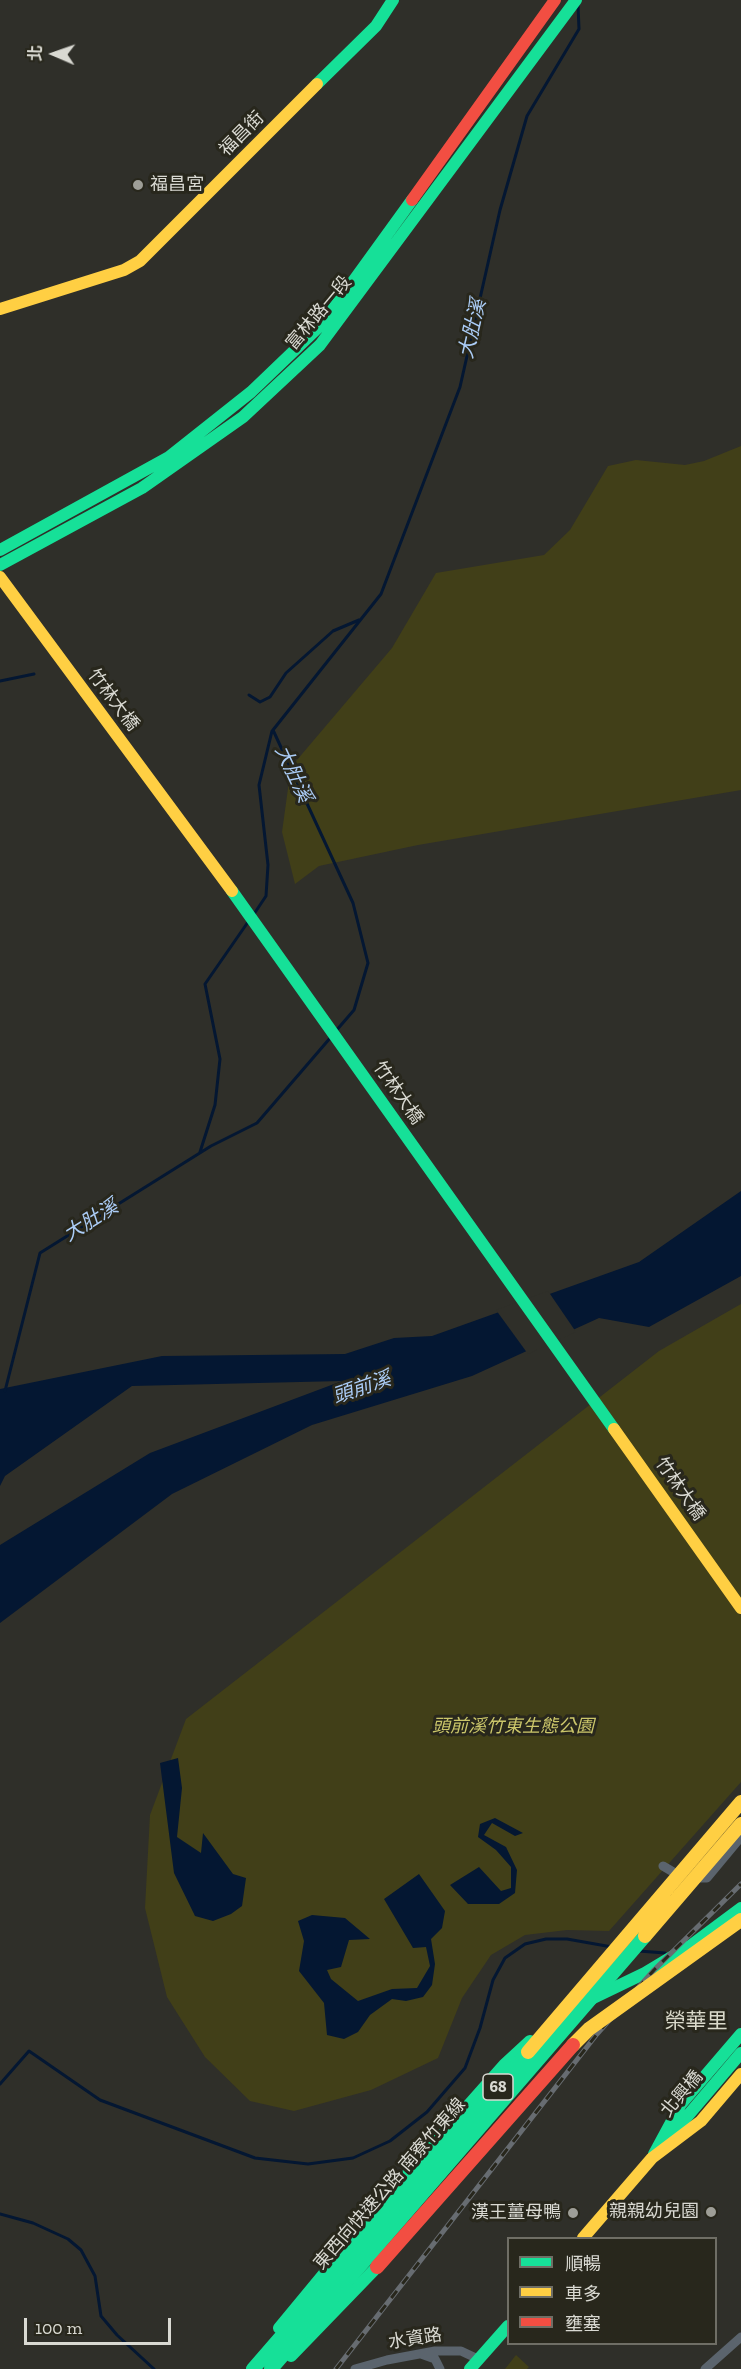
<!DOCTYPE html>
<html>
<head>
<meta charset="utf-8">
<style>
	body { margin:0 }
	#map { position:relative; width:741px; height:2369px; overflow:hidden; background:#2f2f29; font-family:"Zilla Slab","Noto Sans TC",serif }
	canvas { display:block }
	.legend { position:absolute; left:507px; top:2237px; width:210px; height:108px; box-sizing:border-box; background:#28271c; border:2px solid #6f6e65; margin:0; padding:8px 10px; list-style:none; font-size:18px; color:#d9d9d2 }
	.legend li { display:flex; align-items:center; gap:12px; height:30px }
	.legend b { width:30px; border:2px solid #6f6e65 }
	.north { position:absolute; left:24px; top:24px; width:60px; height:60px; -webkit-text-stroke:4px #28271c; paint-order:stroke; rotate:272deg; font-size:16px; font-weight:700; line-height:24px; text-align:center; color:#d9d9d2 }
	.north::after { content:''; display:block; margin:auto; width:21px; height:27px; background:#d9d9d2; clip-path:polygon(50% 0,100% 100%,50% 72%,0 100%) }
	.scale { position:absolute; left:24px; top:2318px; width:147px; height:27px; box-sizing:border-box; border:3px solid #d9d9d2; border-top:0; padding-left:8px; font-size:18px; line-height:21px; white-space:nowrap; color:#d9d9d2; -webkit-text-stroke:4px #28271c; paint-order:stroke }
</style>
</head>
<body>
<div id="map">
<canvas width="741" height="2369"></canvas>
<ul class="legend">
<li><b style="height:8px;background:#16e098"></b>順暢</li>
<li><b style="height:8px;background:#ffcf43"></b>車多</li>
<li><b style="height:8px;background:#f24e42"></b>壅塞</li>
</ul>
<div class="north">北</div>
<div class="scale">100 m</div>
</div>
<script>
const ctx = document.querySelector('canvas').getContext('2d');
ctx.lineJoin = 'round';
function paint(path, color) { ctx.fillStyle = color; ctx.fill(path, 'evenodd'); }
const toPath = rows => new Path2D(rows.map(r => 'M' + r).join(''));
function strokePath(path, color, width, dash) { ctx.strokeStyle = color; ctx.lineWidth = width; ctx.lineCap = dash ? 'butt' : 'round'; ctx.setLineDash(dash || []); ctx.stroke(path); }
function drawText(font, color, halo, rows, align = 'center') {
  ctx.font = font + ' "Zilla Slab","Noto Sans TC",serif'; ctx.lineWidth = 6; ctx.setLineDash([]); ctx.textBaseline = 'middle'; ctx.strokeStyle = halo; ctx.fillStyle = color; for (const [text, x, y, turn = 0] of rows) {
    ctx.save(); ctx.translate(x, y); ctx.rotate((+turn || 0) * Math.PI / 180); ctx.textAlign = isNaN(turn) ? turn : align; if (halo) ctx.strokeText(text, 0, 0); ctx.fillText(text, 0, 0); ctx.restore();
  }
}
const green = toPath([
	[741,446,741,790,418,845,319,866,295,884,282,832,291,767,392,648,436,573,544,555,570,530,608,466,636,460,685,465,704,461],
	[741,1304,741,1782,609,1931,567,1930,525,1935,491,1955,462,1998,438,2058,371,2090,294,2111,250,2101,205,2057,167,1997,145,1908,150,1815,186,1719,659,1351],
	[516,2355,529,2367,527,2369,505,2369]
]);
const water = toPath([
	[741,1191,741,1276,649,1327,599,1318,472,1376,312,1425,172,1494,0,1623,0,1545,150,1453,342,1381,132,1386,5,1476,0,1486,0,1389,162,1356,345,1354,394,1338,432,1336,639,1262],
	[178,1758,182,1788,177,1837,201,1853,203,1833,233,1874,246,1878,242,1906,231,1914,213,1921,195,1916,174,1873,160,1763],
	[495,1818,523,1833,515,1836,492,1823,484,1835,506,1847,517,1870,515,1893,499,1904,468,1904,450,1885,479,1867,501,1891,511,1888,511,1867,496,1850,478,1837,480,1824],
	[419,1874,445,1911,442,1928,431,1939,435,1964,432,1985,423,1997,406,2001,392,1999,370,2015,358,2032,344,2039,327,2035,324,2003,299,1971,304,1941,298,1921,312,1915,345,1918,370,1939,349,1940,341,1967,327,1970,331,1979,358,2001,392,1989,417,1988,430,1966,426,1947,413,1948,384,1899]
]);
const pier = toPath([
	[548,1291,576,1332,528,1354,496,1310]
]);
const stream = toPath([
	[0,681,34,674],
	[249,695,260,702,270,697,286,673,333,631,359,620],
	[254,914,266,896,268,865,259,785,272,731],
	[335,1032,354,1010,368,963,353,903,273,730,381,594,460,387,500,210,527,116,579,29,578,5],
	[200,1152,215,1105,220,1059,205,984,248,922],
	[5,1391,40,1253,211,1146,257,1123,331,1037],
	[639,1951,665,1953],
	[0,2084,29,2051,100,2100,255,2158,308,2164,353,2158,390,2141,427,2112,465,2068,480,2028,493,1980,505,1958,525,1944,546,1939,567,1939,612,1947],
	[0,2214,33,2223,68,2239,81,2250,95,2276,101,2316,117,2335,154,2369]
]);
const street = toPath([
	[663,1866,680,1876],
	[693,1878,707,1878,741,1837],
	[421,2354,435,2359,440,2369],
	[355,2369,387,2360,435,2351,461,2351,478,2359],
	[705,2369,741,2337]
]);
const fast = toPath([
	[317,84,376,26,393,0],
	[0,550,169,457,251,392,323,323,412,200],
	[0,565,142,488,243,417,320,345,576,0],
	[232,891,614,1429],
	[591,1999,645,1973,690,1946,741,1908],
	[668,2139,741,2053],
	[654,2154,681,2104,741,2034],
	[279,2328,389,2195,504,2065,530,2041],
	[291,2356,377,2267],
	[470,2369,508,2326]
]);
const slow = toPath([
	[0,309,124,270,140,261,317,84],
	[0,577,232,891],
	[614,1429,741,1608],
	[583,2238,652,2158,701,2121,741,2074]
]);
const jam = toPath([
	[412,200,555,0]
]);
const rail = toPath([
	[336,2369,597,2034,654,1970,741,1884]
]);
const fastBridge = toPath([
	[253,2369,528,2052],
	[271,2369,645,1936]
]);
const slowBridge = toPath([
	[645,1936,741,1824],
	[573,2045,589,2029,741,1920],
	[528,2052,741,1802]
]);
const jamBridge = toPath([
	[377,2267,573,2045]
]);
const markers = [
	[138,185,6,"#9e9e97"],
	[711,2212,6,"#9e9e97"],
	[573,2213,6,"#9e9e97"]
];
const shields = [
	[498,2087,30]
];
const shieldNames = [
	["68",498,2087]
];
const streetNames = [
	["福昌街",242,134,-45],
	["富林路一段",319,313,-50],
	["竹林大橋",113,700,53],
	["竹林大橋",398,1093,55],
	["竹林大橋",680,1489,55],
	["北興橋",682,2094,-50],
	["東西向快速公路 南寮竹東線",390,2184,-49],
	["水資路",415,2339,-9]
];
const poiNames = [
	["福昌宮",150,185,"left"],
	["親親幼兒園",699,2212],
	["漢王薑母鴨",561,2213]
];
const parkNames = [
	["頭前溪竹東生態公園",513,1727]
];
const waterNames = [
	["大肚溪",473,329,-77],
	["大肚溪",293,774,65],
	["大肚溪",91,1221,-32],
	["頭前溪",362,1388,-19]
];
const quarterNames = [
	["榮華里",696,2022]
];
paint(green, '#413f18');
paint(water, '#041732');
paint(pier, '#2f2f29');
strokePath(stream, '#041732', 3);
strokePath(street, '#5b646d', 9);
strokePath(fast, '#16e098', 12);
strokePath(slow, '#ffcf43', 12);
strokePath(jam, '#f24e42', 12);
strokePath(rail, '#676c71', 5);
strokePath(rail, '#28271c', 3, [9]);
strokePath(fastBridge, '#16e098', 14);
strokePath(slowBridge, '#ffcf43', 14);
strokePath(jamBridge, '#f24e42', 14);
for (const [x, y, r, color] of markers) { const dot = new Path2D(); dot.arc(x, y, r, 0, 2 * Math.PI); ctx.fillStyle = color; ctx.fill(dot); strokePath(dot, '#28271c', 2); }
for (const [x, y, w] of shields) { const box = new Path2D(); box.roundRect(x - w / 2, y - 13, w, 26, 4.5); ctx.fillStyle = '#28271c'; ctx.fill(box); strokePath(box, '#d9d9d2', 1.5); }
drawText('bold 16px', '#d9d9d2', null, shieldNames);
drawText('18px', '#d9d9d2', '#28271c', streetNames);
drawText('18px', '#d9d9d2', '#28271c', poiNames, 'right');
drawText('italic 18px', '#cbc66a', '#28271c', parkNames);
drawText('italic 20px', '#abccf6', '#28271c', waterNames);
drawText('21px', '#dadacb', '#28271c', quarterNames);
</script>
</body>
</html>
